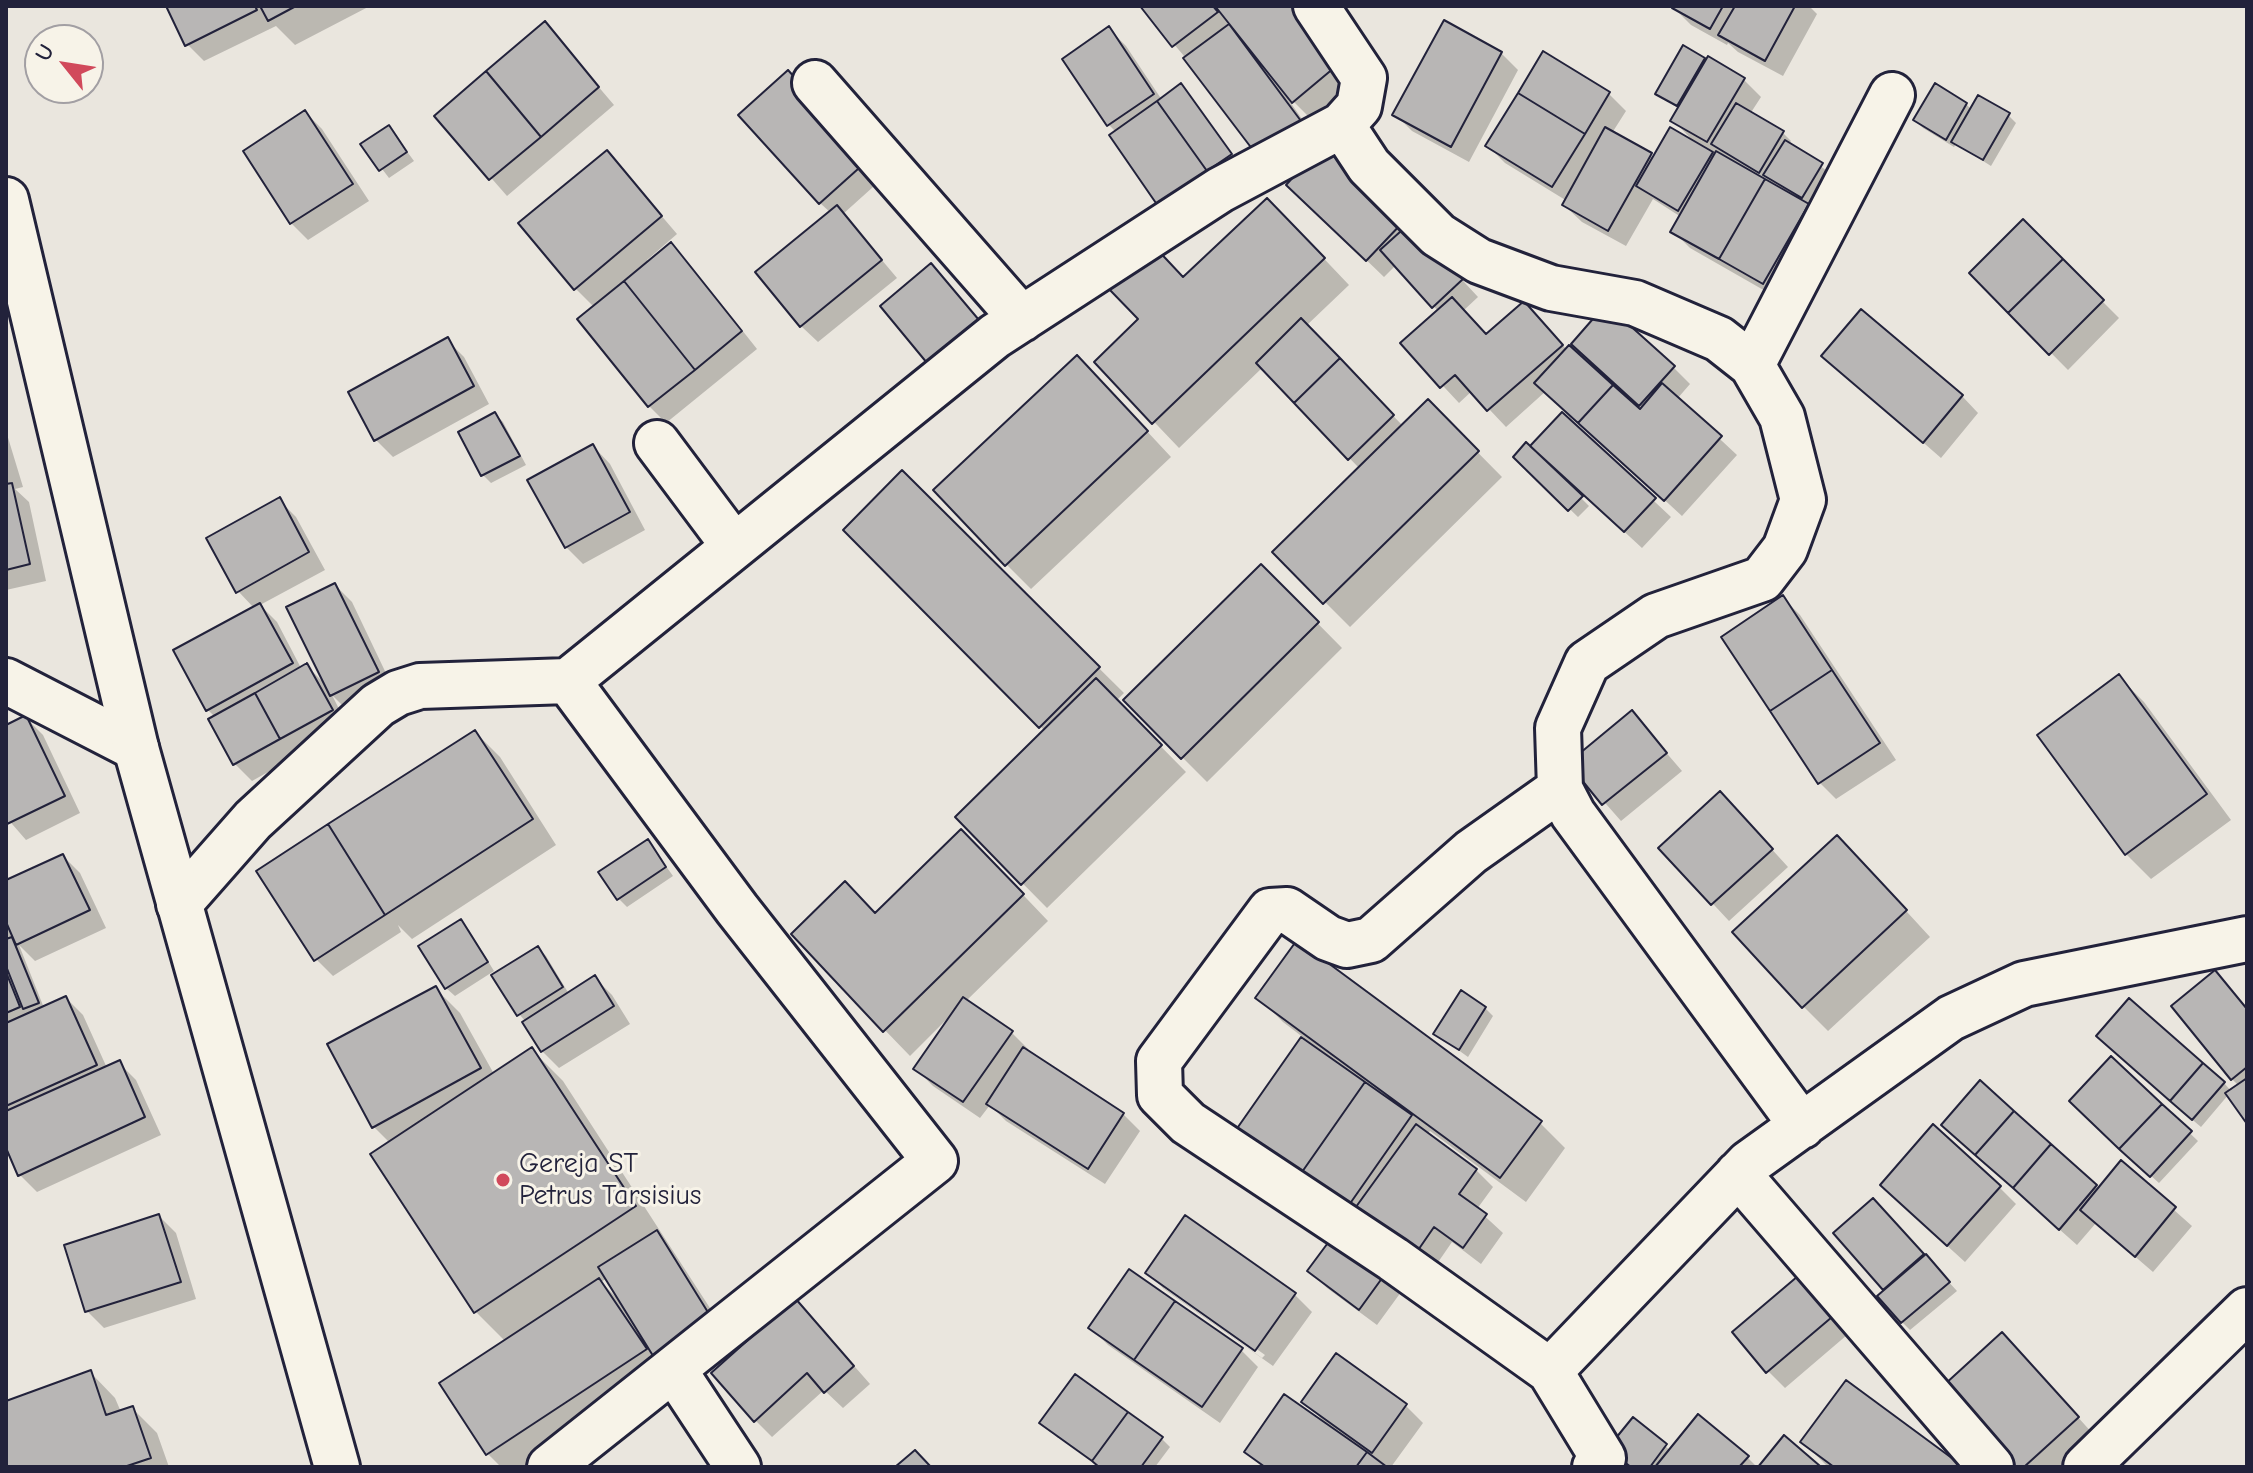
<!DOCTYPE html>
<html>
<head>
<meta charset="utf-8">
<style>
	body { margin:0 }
	#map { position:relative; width:2253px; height:1473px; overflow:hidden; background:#eae6de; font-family:"Comic Neue",sans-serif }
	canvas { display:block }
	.frame { position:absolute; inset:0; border:8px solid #22223b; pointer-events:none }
	.north { position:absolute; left:24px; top:24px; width:80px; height:80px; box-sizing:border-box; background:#f7f3e8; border:2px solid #a29fa3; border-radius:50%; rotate:300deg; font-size:22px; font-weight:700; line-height:32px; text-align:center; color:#22223b }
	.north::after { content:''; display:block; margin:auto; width:28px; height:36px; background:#d1495b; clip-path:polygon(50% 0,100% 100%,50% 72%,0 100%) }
</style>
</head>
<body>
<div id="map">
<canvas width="2253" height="1473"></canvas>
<div class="frame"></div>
<div class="north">U</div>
</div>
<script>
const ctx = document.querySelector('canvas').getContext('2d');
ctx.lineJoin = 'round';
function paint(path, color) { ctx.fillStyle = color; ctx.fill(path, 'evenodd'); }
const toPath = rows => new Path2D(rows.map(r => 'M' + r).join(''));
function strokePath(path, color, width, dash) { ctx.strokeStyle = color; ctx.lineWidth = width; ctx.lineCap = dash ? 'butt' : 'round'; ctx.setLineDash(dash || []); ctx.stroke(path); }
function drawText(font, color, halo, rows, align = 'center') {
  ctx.font = font + ' "Comic Neue",sans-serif'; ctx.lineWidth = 6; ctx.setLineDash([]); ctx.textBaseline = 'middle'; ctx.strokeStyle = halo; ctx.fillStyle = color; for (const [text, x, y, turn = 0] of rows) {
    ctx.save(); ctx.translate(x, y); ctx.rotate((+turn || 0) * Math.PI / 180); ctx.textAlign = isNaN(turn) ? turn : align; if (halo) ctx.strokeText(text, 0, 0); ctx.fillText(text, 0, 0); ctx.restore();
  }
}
const shadow = toPath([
	[168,6,370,6,295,45,276,26,204,61,187,44],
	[1142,6,1307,6,1363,75,1310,118,1290,98,1288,99,1316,139,1189,62],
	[1675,6,1809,6,1817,14,1783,76,1738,52,1728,43,1727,45,1691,25,1674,8],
	[545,24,614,105,507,196,437,116],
	[1109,29,1126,46,1162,100,1181,86,1189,94,1238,163,1160,205,1116,132,1108,124],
	[1501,53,1518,70,1469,162,1412,131,1395,114],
	[1703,59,1744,80,1761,97,1750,114,1783,133,1791,141,1789,144,1830,173,1781,300,1690,248,1673,231,1681,217,1653,199,1626,246,1582,222,1564,205,1567,201,1505,163,1488,146,1609,94,1626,111,1612,133,1654,158,1694,142,1673,120,1679,109,1657,93],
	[787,73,883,178,843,214,897,278,818,342,801,326,831,213,820,203],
	[1966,104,1972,110,2008,115,2016,123,1991,166,1956,144,1954,147,1923,128,1915,120],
	[305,112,322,129,369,201,308,240,291,223,245,152],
	[389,127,414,161,389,178,363,144],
	[1323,147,1427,242,1478,297,1463,311,1487,336,1541,320,1567,350,1640,412,1643,408,1590,360,1673,367,1690,384,1677,399,1737,455,1682,516,1546,391,1506,427,1472,391,1459,403,1403,343,1439,312,1396,265,1384,277,1306,202],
	[607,152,677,234,647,260,649,263,671,245,688,262,757,349,666,423,649,406,594,307,575,288],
	[2023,222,2119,318,2068,370,1972,273],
	[1292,225,1349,285,1306,326,1403,426,1428,402,1502,477,1350,627,1275,552,1360,469,1262,368,1179,448,1097,362,1184,279],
	[447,340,464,357,489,404,393,457,376,440],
	[1824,356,1962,396,1978,413,1941,458],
	[1102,383,1171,457,1031,589,1006,564],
	[495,414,503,422,526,465,491,483,483,475,460,433],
	[1562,415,1671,517,1642,548,1566,478,1564,481,1589,506,1578,517,1516,457,1530,449],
	[6,431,23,487,15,489,29,502,46,581,6,590],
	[593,446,610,464,645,530,583,564,566,547],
	[902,473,1124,693,1116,701,1186,772,1047,908,957,817,1045,731,846,530],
	[279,500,296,517,325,570,260,605,277,622,301,668,306,665,326,685,335,585,352,602,394,690,349,712,332,695,348,727,252,781,235,764,211,720,215,717,207,709,254,608,238,591],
	[1261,566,1342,648,1207,782,1125,700],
	[1783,598,1800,615,1896,760,1836,799,1819,782],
	[2119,677,2144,702,2231,820,2151,879,2126,854],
	[1632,713,1682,771,1621,821,1570,763],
	[26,718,43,735,80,813,26,840,6,817,6,727],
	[475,732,500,757,556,845,412,939,398,925,401,932,333,976,316,959],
	[1737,811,1788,867,1729,921,1661,848],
	[648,841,673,876,627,907,619,899],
	[63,856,80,873,106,928,35,961,19,945,44,1008,66,998,83,1015,107,1068,119,1063,136,1080,161,1135,37,1192,20,1175,6,1143,6,882],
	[986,856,1048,921,966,1001,1011,1032,1028,1049,1027,1052,1123,1114,1140,1131,1105,1184,1006,1121,990,1105,980,1118,933,1086,916,1069,950,1019,948,1018,910,1056,793,935,876,915],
	[1862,863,1930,937,1828,1031,1803,1006],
	[461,922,469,930,494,971,455,996,446,988],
	[538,948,546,956,569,994,595,978,612,995,630,1024,559,1068,542,1051,526,1022,519,1014],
	[2215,973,2247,1008,2247,1120,2229,1094,2201,1127,2188,1116,2224,1083,2231,1091,2239,1086,2232,1079],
	[435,988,460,1013,494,1074,531,1049,563,1081,730,1339,531,1467,501,1467,488,1454,442,1384,506,1342,476,1312,390,1143,374,1127],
	[607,1278,619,1298,618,1299,601,1282],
	[1258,997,1540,1123,1565,1148,1526,1202,1430,1131,1427,1135,1476,1170,1493,1187,1477,1209,1503,1233,1481,1264,1452,1242,1432,1271,1234,1137,1304,1038,1283,1022],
	[1485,1008,1493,1016,1468,1057,1436,1034],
	[2111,1058,2198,1141,2159,1183,2138,1164],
	[1980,1083,2099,1190,2121,1163,2192,1226,2153,1272,2096,1223,2077,1245,1995,1172],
	[1999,1187,2016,1204,1965,1262,1899,1202],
	[159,1216,176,1233,196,1299,104,1328,87,1311,67,1246],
	[1185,1218,1295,1295,1312,1312,1273,1366,1164,1289,1147,1272],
	[1164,1283,1265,1355,1262,1358,1164,1288],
	[1890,1218,1957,1291,1910,1330,1902,1322,1887,1291,1836,1233],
	[1336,1235,1404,1288,1377,1325,1327,1288,1310,1271],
	[1815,1296,1847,1335,1785,1388,1768,1371],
	[812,1318,870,1384,843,1408,824,1390,772,1437,755,1420],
	[1091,1328,1241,1350,1258,1367,1220,1423,1108,1345],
	[2019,1352,2094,1435,2059,1467,2019,1467],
	[1337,1356,1406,1406,1423,1423,1391,1467,1262,1467,1247,1452,1326,1424,1304,1401],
	[90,1372,115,1398,121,1412,132,1408,157,1433,169,1467,6,1467,6,1402],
	[1633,1420,1671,1451,1747,1457,1757,1467,1631,1467,1618,1457],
	[1042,1422,1162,1439,1170,1447,1155,1467,1100,1467,1058,1434,1058,1438],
	[1803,1442,1961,1467,1828,1467]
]);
const building = toPath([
	[166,6,255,6,257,10,185,46,166,6],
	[260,6,296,6,268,21,260,6],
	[1140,6,1213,6,1218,12,1172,47,1140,6],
	[1215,6,1306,6,1347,57,1292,103,1215,6],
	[1673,6,1723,6,1710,29,1672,8,1673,6],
	[1735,6,1795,6,1765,61,1718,35,1735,6],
	[1444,20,1502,52,1451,147,1392,115,1444,20],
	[545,21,599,87,541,137,486,71,545,21],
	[1229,24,1301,121,1256,154,1183,58,1229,24],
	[1109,26,1154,94,1107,126,1062,59,1109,26],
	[1683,45,1705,58,1677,106,1655,94,1683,45],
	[1543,51,1610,92,1585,134,1518,93,1543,51],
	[1708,56,1745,78,1707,142,1670,121,1708,56],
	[788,70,868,160,819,204,738,115,788,70],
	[486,71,541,137,489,180,434,116,486,71],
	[1181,83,1232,154,1207,171,1157,101,1181,83],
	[1935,83,1967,103,1946,140,1913,120,1935,83],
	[1518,93,1585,134,1552,187,1485,146,1518,93],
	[1978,95,2010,113,1983,160,1951,142,1978,95],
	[1157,101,1207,171,1158,206,1109,135,1157,101],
	[1736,103,1784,131,1759,173,1711,144,1736,103],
	[305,110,353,184,290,224,243,151,305,110],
	[389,125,407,152,379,171,360,144,389,125],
	[1605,127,1652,153,1608,231,1562,205,1605,127],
	[1670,127,1713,152,1678,211,1636,186,1670,127],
	[1785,140,1823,163,1802,198,1763,175,1785,140],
	[1323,144,1404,221,1366,261,1286,185,1323,144],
	[607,150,662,216,574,290,518,223,607,150],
	[1716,151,1765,179,1719,259,1670,232,1716,151],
	[1765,179,1809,204,1763,284,1719,259,1765,179],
	[1267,198,1325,258,1152,424,1094,362,1138,319,1108,288,1153,245,1183,277,1267,198],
	[837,205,882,260,800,327,755,272,837,205],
	[2023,219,2063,259,2008,313,1969,273,2023,219],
	[1411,222,1463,279,1432,308,1380,250,1411,222],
	[671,242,742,331,695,370,624,281,671,242],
	[2063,259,2104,300,2049,355,2008,313,2063,259],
	[931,263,984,326,932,369,880,306,931,263],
	[624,281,695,370,648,407,577,319,624,281],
	[1452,297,1486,334,1524,301,1563,345,1487,411,1455,375,1440,388,1400,343,1452,297],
	[1606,304,1675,366,1639,406,1571,344,1606,304],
	[1861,309,1963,395,1923,443,1821,356,1861,309],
	[1301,318,1340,358,1294,403,1256,363,1301,318],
	[448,337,474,386,374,441,348,392,448,337],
	[1569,345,1613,385,1578,423,1534,383,1569,345],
	[1077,355,1148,431,1005,566,933,490,1077,355],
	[1340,358,1394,415,1348,460,1294,403,1340,358],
	[1662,383,1722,436,1664,501,1578,423,1613,385,1640,409,1662,383],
	[1428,399,1479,451,1323,604,1272,552,1428,399],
	[495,412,520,456,481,476,458,432,495,412],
	[1562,412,1656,498,1624,532,1530,446,1562,412],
	[1526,442,1583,496,1568,511,1513,457,1526,442],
	[593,444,630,512,565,548,527,480,593,444],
	[902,470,1100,667,1039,728,843,530,902,470],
	[12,483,30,564,6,570,6,484,12,483],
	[280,497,309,552,236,593,206,538,280,497],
	[1261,564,1319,622,1181,759,1123,700,1261,564],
	[335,583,379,672,330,696,286,607,335,583],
	[1783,595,1832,670,1770,711,1721,637,1783,595],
	[260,603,293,663,206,711,173,650,260,603],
	[307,663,333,710,280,739,255,693,307,663],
	[1832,670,1880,743,1818,784,1770,711,1832,670],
	[2119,674,2207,794,2125,855,2037,735,2119,674],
	[1096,678,1162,745,1021,885,955,817,1096,678],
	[255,693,280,739,233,765,208,719,255,693],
	[1632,710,1667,753,1602,805,1568,763,1632,710],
	[26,715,65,796,7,824,6,725,26,715],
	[475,730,533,819,385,915,328,824,475,730],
	[1720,791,1773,849,1711,905,1658,848,1720,791],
	[328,824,385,915,314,961,256,871,328,824],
	[961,829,1024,894,883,1032,791,934,845,881,875,913,961,829],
	[1837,835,1907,910,1802,1008,1732,932,1837,835],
	[648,839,666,867,617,900,598,872,648,839],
	[63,854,90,910,16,945,6,922,6,880,63,854],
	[461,919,488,962,445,989,418,946,461,919],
	[12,937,39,1003,23,1009,6,966,6,939,12,937],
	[1297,940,1542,1121,1500,1178,1255,998,1297,940],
	[538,946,563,987,517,1016,491,975,538,946],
	[2215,970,2247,1009,2247,1067,2231,1080,2171,1006,2215,970],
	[6,972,20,1007,6,1013,6,972],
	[595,975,614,1006,541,1052,522,1022,595,975],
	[436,986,481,1068,372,1128,327,1044,436,986],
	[1461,990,1486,1007,1459,1050,1433,1034,1461,990],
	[66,996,97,1065,6,1106,6,1023,66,996],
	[963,997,1013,1031,963,1102,913,1069,963,997],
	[2129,998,2203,1063,2170,1101,2096,1036,2129,998],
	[1301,1037,1365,1082,1295,1182,1231,1137,1301,1037],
	[532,1047,636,1206,474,1313,370,1154,532,1047],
	[1023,1047,1124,1113,1088,1169,986,1104,1023,1047],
	[2111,1056,2162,1104,2119,1149,2069,1101,2111,1056],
	[120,1060,145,1117,18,1176,6,1148,6,1111,120,1060],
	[2203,1063,2225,1082,2192,1120,2170,1101,2203,1063],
	[2247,1078,2247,1124,2225,1093,2247,1078],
	[1980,1080,2014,1111,1975,1155,1941,1125,1980,1080],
	[1365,1082,1412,1115,1342,1215,1295,1182,1365,1082],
	[2162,1104,2192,1131,2150,1177,2119,1149,2162,1104],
	[2014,1111,2051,1144,2013,1188,1975,1155,2014,1111],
	[1416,1124,1477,1169,1459,1194,1487,1214,1463,1248,1434,1227,1414,1256,1353,1211,1416,1124],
	[1933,1124,2001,1186,1947,1246,1880,1185,1933,1124],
	[2051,1144,2097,1185,2059,1230,2013,1188,2051,1144],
	[2121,1160,2176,1207,2135,1257,2080,1210,2121,1160],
	[1873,1198,1924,1254,1883,1290,1833,1233,1873,1198],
	[159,1214,181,1282,85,1312,64,1245,159,1214],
	[1185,1215,1296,1293,1255,1351,1145,1273,1185,1215],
	[657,1230,714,1322,655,1359,598,1267,657,1230],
	[1336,1232,1388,1270,1359,1310,1307,1271,1336,1232],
	[1926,1254,1950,1282,1901,1323,1877,1296,1926,1254],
	[1129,1269,1175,1301,1134,1360,1088,1328,1129,1269],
	[1798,1276,1832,1317,1766,1373,1732,1332,1798,1276],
	[599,1278,647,1349,486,1455,439,1383,599,1278],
	[795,1298,854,1366,824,1393,807,1373,754,1422,711,1373,795,1298],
	[1175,1301,1243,1348,1202,1407,1134,1360,1175,1301],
	[2002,1332,2079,1417,2024,1467,2016,1467,1944,1385,2002,1332],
	[1336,1353,1407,1404,1372,1453,1301,1402,1336,1353],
	[91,1370,106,1415,133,1406,151,1458,124,1467,6,1467,6,1401,91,1370],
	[1075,1374,1128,1412,1092,1461,1039,1423,1075,1374],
	[1846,1380,1964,1467,1834,1467,1800,1442,1846,1380],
	[1284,1394,1367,1452,1356,1467,1265,1467,1244,1452,1284,1394],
	[1128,1412,1163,1437,1141,1467,1099,1467,1092,1461,1128,1412],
	[1698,1414,1749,1456,1739,1467,1655,1467,1698,1414],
	[1633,1417,1667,1444,1650,1467,1631,1467,1607,1449,1633,1417],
	[1784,1435,1820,1466,1819,1467,1758,1467,1784,1435],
	[915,1450,931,1467,895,1467,915,1450],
	[1367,1452,1387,1467,1356,1467,1367,1452]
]);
const minor = toPath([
	[815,83,1022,319],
	[1342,125,1369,166,1438,235,1479,261,1551,288,1635,303,1719,339,1752,365,1782,417,1803,500,1785,549,1762,579,1656,616,1587,663,1558,728,1560,789,1573,814,1802,1126],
	[1752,365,1892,95],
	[657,443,734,546],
	[6,681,136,748],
	[179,904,253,820,378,705,398,693,420,686,568,681,995,336,1220,190,1342,125,1359,106,1364,78,1316,6],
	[1738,1174,1991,1467],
	[674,1370,738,1467],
	[1550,1371,1393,1259,1188,1123,1160,1095,1159,1061,1270,911,1287,910,1328,938,1347,945,1371,940,1471,852,1560,789],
	[550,1467,935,1161,737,909,568,681],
	[1595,1467,1603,1458,1550,1371,1749,1163,1951,1018,2024,984,2247,939],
	[2086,1467,2247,1310]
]);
const major = toPath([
	[6,200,136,748,337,1467]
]);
const markers = [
	[503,1180,8,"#d1495b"]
];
const poiNames = [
	["Gereja ST",519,1164],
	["Petrus Tarsisius",519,1196]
];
paint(shadow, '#0003');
paint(building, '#b8b6b5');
strokePath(building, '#22223b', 2);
strokePath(minor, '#22223b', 50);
strokePath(major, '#22223b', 50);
strokePath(minor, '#f7f3e8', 44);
strokePath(major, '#f7f3e8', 44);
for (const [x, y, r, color] of markers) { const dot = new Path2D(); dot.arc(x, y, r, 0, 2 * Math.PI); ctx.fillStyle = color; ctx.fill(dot); strokePath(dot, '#f7f3e8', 3); }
drawText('28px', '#22223b', '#f7f3e8', poiNames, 'left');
</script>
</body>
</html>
